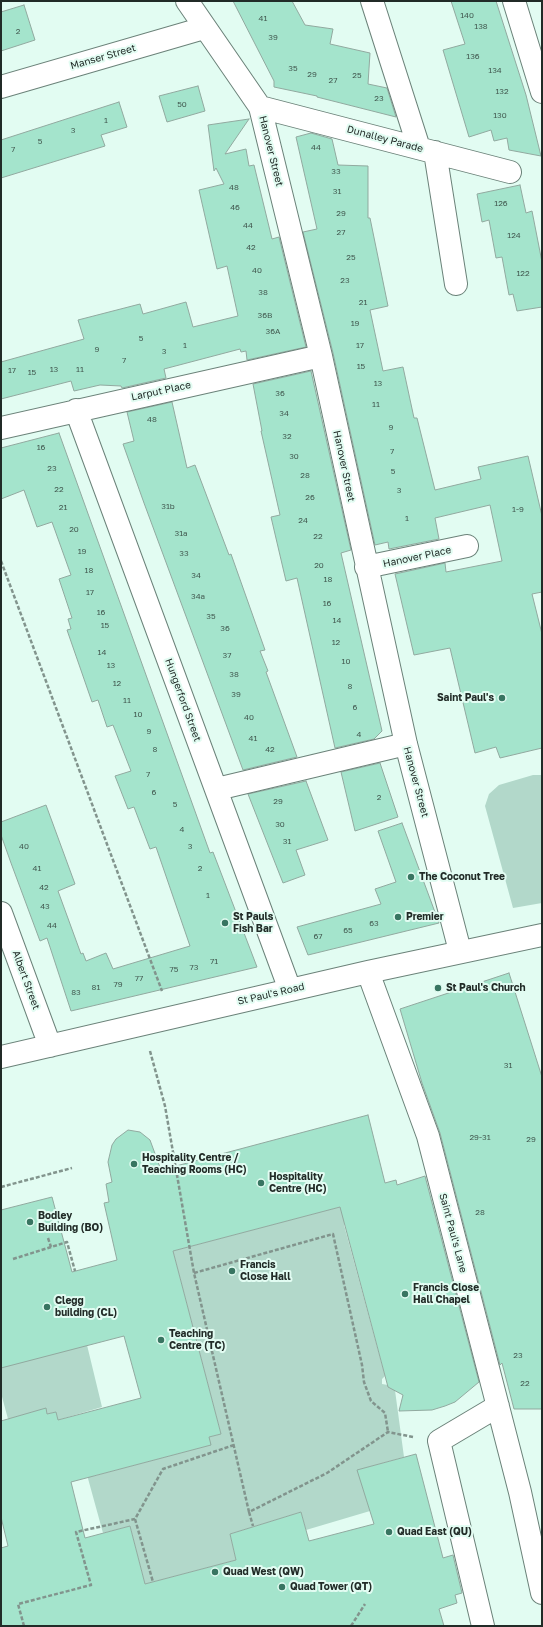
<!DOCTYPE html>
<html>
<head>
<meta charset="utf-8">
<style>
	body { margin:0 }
	#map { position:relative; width:543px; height:1627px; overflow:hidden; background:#e2fcf2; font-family:"Golos Text",sans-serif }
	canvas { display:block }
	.frame { position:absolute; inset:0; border:2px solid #212b27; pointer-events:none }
</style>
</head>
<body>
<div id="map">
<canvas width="543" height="1627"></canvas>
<div class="frame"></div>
</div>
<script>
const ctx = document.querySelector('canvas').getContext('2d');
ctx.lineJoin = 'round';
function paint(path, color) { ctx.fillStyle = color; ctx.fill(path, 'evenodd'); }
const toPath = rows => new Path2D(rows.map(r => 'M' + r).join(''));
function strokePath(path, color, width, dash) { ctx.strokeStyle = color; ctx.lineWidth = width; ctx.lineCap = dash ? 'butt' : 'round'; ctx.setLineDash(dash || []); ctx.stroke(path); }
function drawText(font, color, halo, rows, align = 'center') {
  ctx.font = font + ' "Golos Text",sans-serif'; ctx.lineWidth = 4; ctx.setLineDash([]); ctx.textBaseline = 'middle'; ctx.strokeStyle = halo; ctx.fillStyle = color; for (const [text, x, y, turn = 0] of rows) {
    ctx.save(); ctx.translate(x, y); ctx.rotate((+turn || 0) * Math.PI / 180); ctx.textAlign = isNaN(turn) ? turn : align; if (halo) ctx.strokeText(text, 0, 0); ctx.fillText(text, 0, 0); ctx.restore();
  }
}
const green = toPath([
	[533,775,542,775,542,903,513,908,485,806,489,794,499,785],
	[347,1205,344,1225,385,1376,382,1379,382,1384,388,1385,394,1383,404,1457,358,1470,370,1511,306,1530,301,1512,230,1534,236,1560,145,1584,130,1526,103,1533,84,1464,94,1476,210,1445,209,1437,221,1434,173,1251],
	[87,1345,102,1407,58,1420,56,1412,47,1414,45,1409,8,1419,1,1393,1,1349]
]);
const building = toPath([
	[233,1,292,1,305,25,333,29,330,44,370,53,368,84,387,88,396,117,317,97,317,96,274,87,274,81,233,1],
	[451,1,496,1,526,95,541,156,509,150,507,138,494,141,491,130,469,137,443,50,465,44,451,1],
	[24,5,35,40,1,51,1,12,24,5],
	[198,86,205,111,167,122,159,96,198,86],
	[119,102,127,127,101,135,105,146,1,178,1,140,119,102],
	[249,119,225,154,246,149,249,166,254,165,272,239,279,237,306,347,247,360,246,351,241,352,240,349,164,369,166,378,122,388,121,386,100,385,74,391,71,381,1,399,1,362,84,339,78,320,140,304,143,314,186,302,193,327,238,316,227,266,217,269,199,190,224,184,216,168,214,171,208,125,249,119],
	[311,133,332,139,338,165,368,166,368,218,370,218,388,306,370,310,383,371,403,367,414,418,417,418,435,490,481,479,478,467,528,456,542,516,542,592,532,594,542,634,542,748,500,758,496,747,475,753,450,648,414,655,395,574,445,563,446,572,502,561,490,505,435,518,439,539,389,549,388,542,375,545,333,353,303,232,317,229,296,137,311,133],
	[520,185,526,213,532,211,542,262,542,307,517,311,513,294,509,295,502,257,496,258,489,220,482,222,477,194,520,185],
	[311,371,351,550,341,553,382,731,374,739,335,748,297,578,286,581,271,517,280,515,261,431,262,431,253,384,311,371],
	[172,402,187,468,195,465,229,555,231,554,265,650,260,651,268,671,266,672,297,757,243,770,144,503,123,444,134,441,127,412,172,402],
	[59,433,210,853,213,852,257,967,71,1011,47,938,40,941,11,863,1,835,1,822,46,805,75,884,58,891,81,954,83,953,86,961,106,953,113,969,190,946,156,847,150,849,134,807,128,809,115,776,131,771,113,725,107,727,98,700,92,702,67,630,71,629,68,619,72,618,59,579,71,575,52,522,37,527,24,490,1,499,1,448,59,433],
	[380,763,398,817,355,831,341,772,380,763],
	[306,781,328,840,296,850,305,875,283,883,248,794,306,781],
	[402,823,439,923,308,955,297,927,381,904,375,889,396,882,378,831,402,823],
	[509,973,542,1077,542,1409,514,1409,502,1363,500,1365,440,1133,422,1083,400,1009,509,973],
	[368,1115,385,1183,396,1180,397,1185,425,1176,479,1382,455,1402,445,1406,432,1410,399,1411,403,1395,388,1387,340,1207,173,1251,221,1434,209,1437,211,1445,71,1482,85,1538,130,1526,145,1584,236,1560,230,1534,301,1512,309,1541,374,1524,357,1470,416,1454,443,1558,453,1555,462,1593,455,1595,457,1603,439,1609,444,1626,1,1626,1,1548,8,1546,1,1517,1,1421,46,1408,47,1414,56,1412,58,1420,141,1398,124,1336,1,1368,1,1210,52,1197,72,1272,117,1260,104,1203,109,1202,106,1184,112,1182,108,1162,112,1145,116,1139,128,1130,140,1132,150,1140,161,1170,368,1115]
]);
const path = toPath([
	[1,561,162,991],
	[150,1051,165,1106,194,1273,249,1512,327,1473,388,1432,413,1437],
	[1,1187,72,1168],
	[48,1238,51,1247],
	[13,1259,67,1242,75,1271],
	[194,1273,333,1234,362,1365,364,1382,371,1401,385,1413,388,1432],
	[249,1512,253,1526],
	[135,1519,153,1582],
	[24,1626,18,1604,91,1585,76,1532,135,1519,163,1469,234,1445],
	[351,1626,365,1604]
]);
const minor = toPath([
	[187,1,260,107,321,356,406,744,460,951],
	[372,1,419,148],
	[514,1,542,92],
	[1,87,204,28],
	[260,107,510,172],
	[435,152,456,284],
	[76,410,290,990],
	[1,428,321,356],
	[366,567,467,546],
	[217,789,406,744],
	[1,913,50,1046],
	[368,972,428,1136,520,1492,542,1593],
	[1,1057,368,972,542,935],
	[483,1626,439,1441,498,1406]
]);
const markers = [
	[502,698,4,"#387561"],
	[411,877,4,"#387561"],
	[398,917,4,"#387561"],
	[225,923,4,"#387561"],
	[438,988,4,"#387561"],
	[134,1164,4,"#387561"],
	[261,1183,4,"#387561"],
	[30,1222,4,"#387561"],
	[232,1271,4,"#387561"],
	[405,1294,4,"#387561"],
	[47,1307,4,"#387561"],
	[161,1340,4,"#387561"],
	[389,1532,4,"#387561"],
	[215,1572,4,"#387561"],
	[282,1587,4,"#387561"]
];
const numberNames = [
	["140",467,15],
	["41",263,18],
	["138",481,26],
	["2",18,31],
	["39",273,37],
	["136",473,56],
	["35",293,68],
	["134",495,70],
	["29",312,74],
	["25",357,75],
	["27",333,80],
	["132",502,91],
	["23",379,98],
	["50",182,104],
	["130",500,115],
	["1",106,120],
	["3",73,130],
	["5",40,141],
	["44",316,147],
	["7",13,149],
	["33",336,171],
	["48",234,187],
	["31",337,191],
	["126",501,203],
	["46",235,207],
	["29",341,213],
	["44",248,225],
	["27",341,232],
	["124",514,235],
	["42",251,247],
	["25",351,257],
	["40",257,270],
	["122",523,273],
	["23",345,280],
	["38",263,292],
	["21",363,302],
	["36B",265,315],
	["19",355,323],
	["36A",273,331],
	["5",141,338],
	["1",185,345],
	["17",360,345],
	["9",97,349],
	["3",164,351],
	["7",124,360],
	["15",361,366],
	["13",54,369],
	["11",80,369],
	["17",12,370],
	["15",32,372],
	["13",378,383],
	["36",280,393],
	["11",376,404],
	["34",284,413],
	["48",152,419],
	["9",391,427],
	["32",287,436],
	["16",41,447],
	["7",392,451],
	["30",294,456],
	["23",52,468],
	["5",393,471],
	["28",305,475],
	["22",59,489],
	["3",399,490],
	["26",310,497],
	["31b",168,506],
	["21",63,507],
	["1-9",518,509],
	["1",407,518],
	["24",303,520],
	["20",74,529],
	["31a",181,533],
	["22",318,536],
	["19",82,551],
	["33",184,553],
	["20",319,565],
	["18",89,570],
	["34",196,575],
	["18",328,579],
	["17",90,592],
	["34a",198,596],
	["16",327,603],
	["16",101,612],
	["35",211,616],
	["14",337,620],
	["15",105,625],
	["36",225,628],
	["12",336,642],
	["14",102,652],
	["37",227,655],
	["10",346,661],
	["13",111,665],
	["38",234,674],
	["12",117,683],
	["8",350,686],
	["39",236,694],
	["11",127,700],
	["6",355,707],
	["10",138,714],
	["40",249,717],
	["9",149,731],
	["4",359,734],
	["41",253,738],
	["8",155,749],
	["42",270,749],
	["7",148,774],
	["6",154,792],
	["2",379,797],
	["29",278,801],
	["5",175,804],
	["30",280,824],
	["4",182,829],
	["31",287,841],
	["40",24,846],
	["3",190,846],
	["41",37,868],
	["2",200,868],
	["42",44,887],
	["1",208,895],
	["43",45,906],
	["63",374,923],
	["44",52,925],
	["65",348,930],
	["67",318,936],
	["71",214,961],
	["73",194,967],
	["75",174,969],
	["77",139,978],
	["79",118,984],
	["81",96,987],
	["83",76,992],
	["31",508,1065],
	["29-31",480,1137],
	["29",531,1139],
	["28",480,1212],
	["23",518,1355],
	["22",525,1383]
];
const streetNames = [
	["Manser Street",103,57,-16],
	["Dunalley Parade",385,139,15],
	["Hanover Street",271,151,76],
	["Larput Place",161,391,-12],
	["Hanover Street",344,466,78],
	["Hanover Place",417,557,-12],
	["Hungerford Street",183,700,70],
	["Hanover Street",416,782,75],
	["Albert Street",26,980,70],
	["St Paul's Road",271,994,-13],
	["Saint Paul's Lane",453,1233,75]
];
const poiNames = [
	["Saint Paul's",494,698,"right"],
	["The Coconut Tree",419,877],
	["St Pauls",233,917],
	["Fish Bar",233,929],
	["Premier",406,917],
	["St Paul's Church",446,988],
	["Hospitality Centre /",142,1158],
	["Teaching Rooms (HC)",142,1170],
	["Hospitality",269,1177],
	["Centre (HC)",269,1189],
	["Bodley",38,1216],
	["Building (BO)",38,1228],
	["Francis",240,1265],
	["Close Hall",240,1277],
	["Francis Close",413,1288],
	["Hall Chapel",413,1300],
	["Clegg",55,1301],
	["building (CL)",55,1313],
	["Teaching",169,1334],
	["Centre (TC)",169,1346],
	["Quad East (QU)",397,1532],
	["Quad West (QW)",223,1572],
	["Quad Tower (QT)",290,1587]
];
paint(green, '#b2d8ca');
paint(building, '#a4e4cc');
strokePath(building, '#91a99f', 1);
strokePath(minor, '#6b8279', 24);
strokePath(path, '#82948d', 2.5, [4, 2]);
strokePath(minor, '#fff', 22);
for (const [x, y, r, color] of markers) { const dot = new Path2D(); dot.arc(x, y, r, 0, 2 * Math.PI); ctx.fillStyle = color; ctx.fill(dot); strokePath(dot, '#e2fcf2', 1.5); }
drawText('8px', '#425950', null, numberNames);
drawText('10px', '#212b27', '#e2fcf2', streetNames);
drawText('bold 10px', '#212b27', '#e2fcf2', poiNames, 'left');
</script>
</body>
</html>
